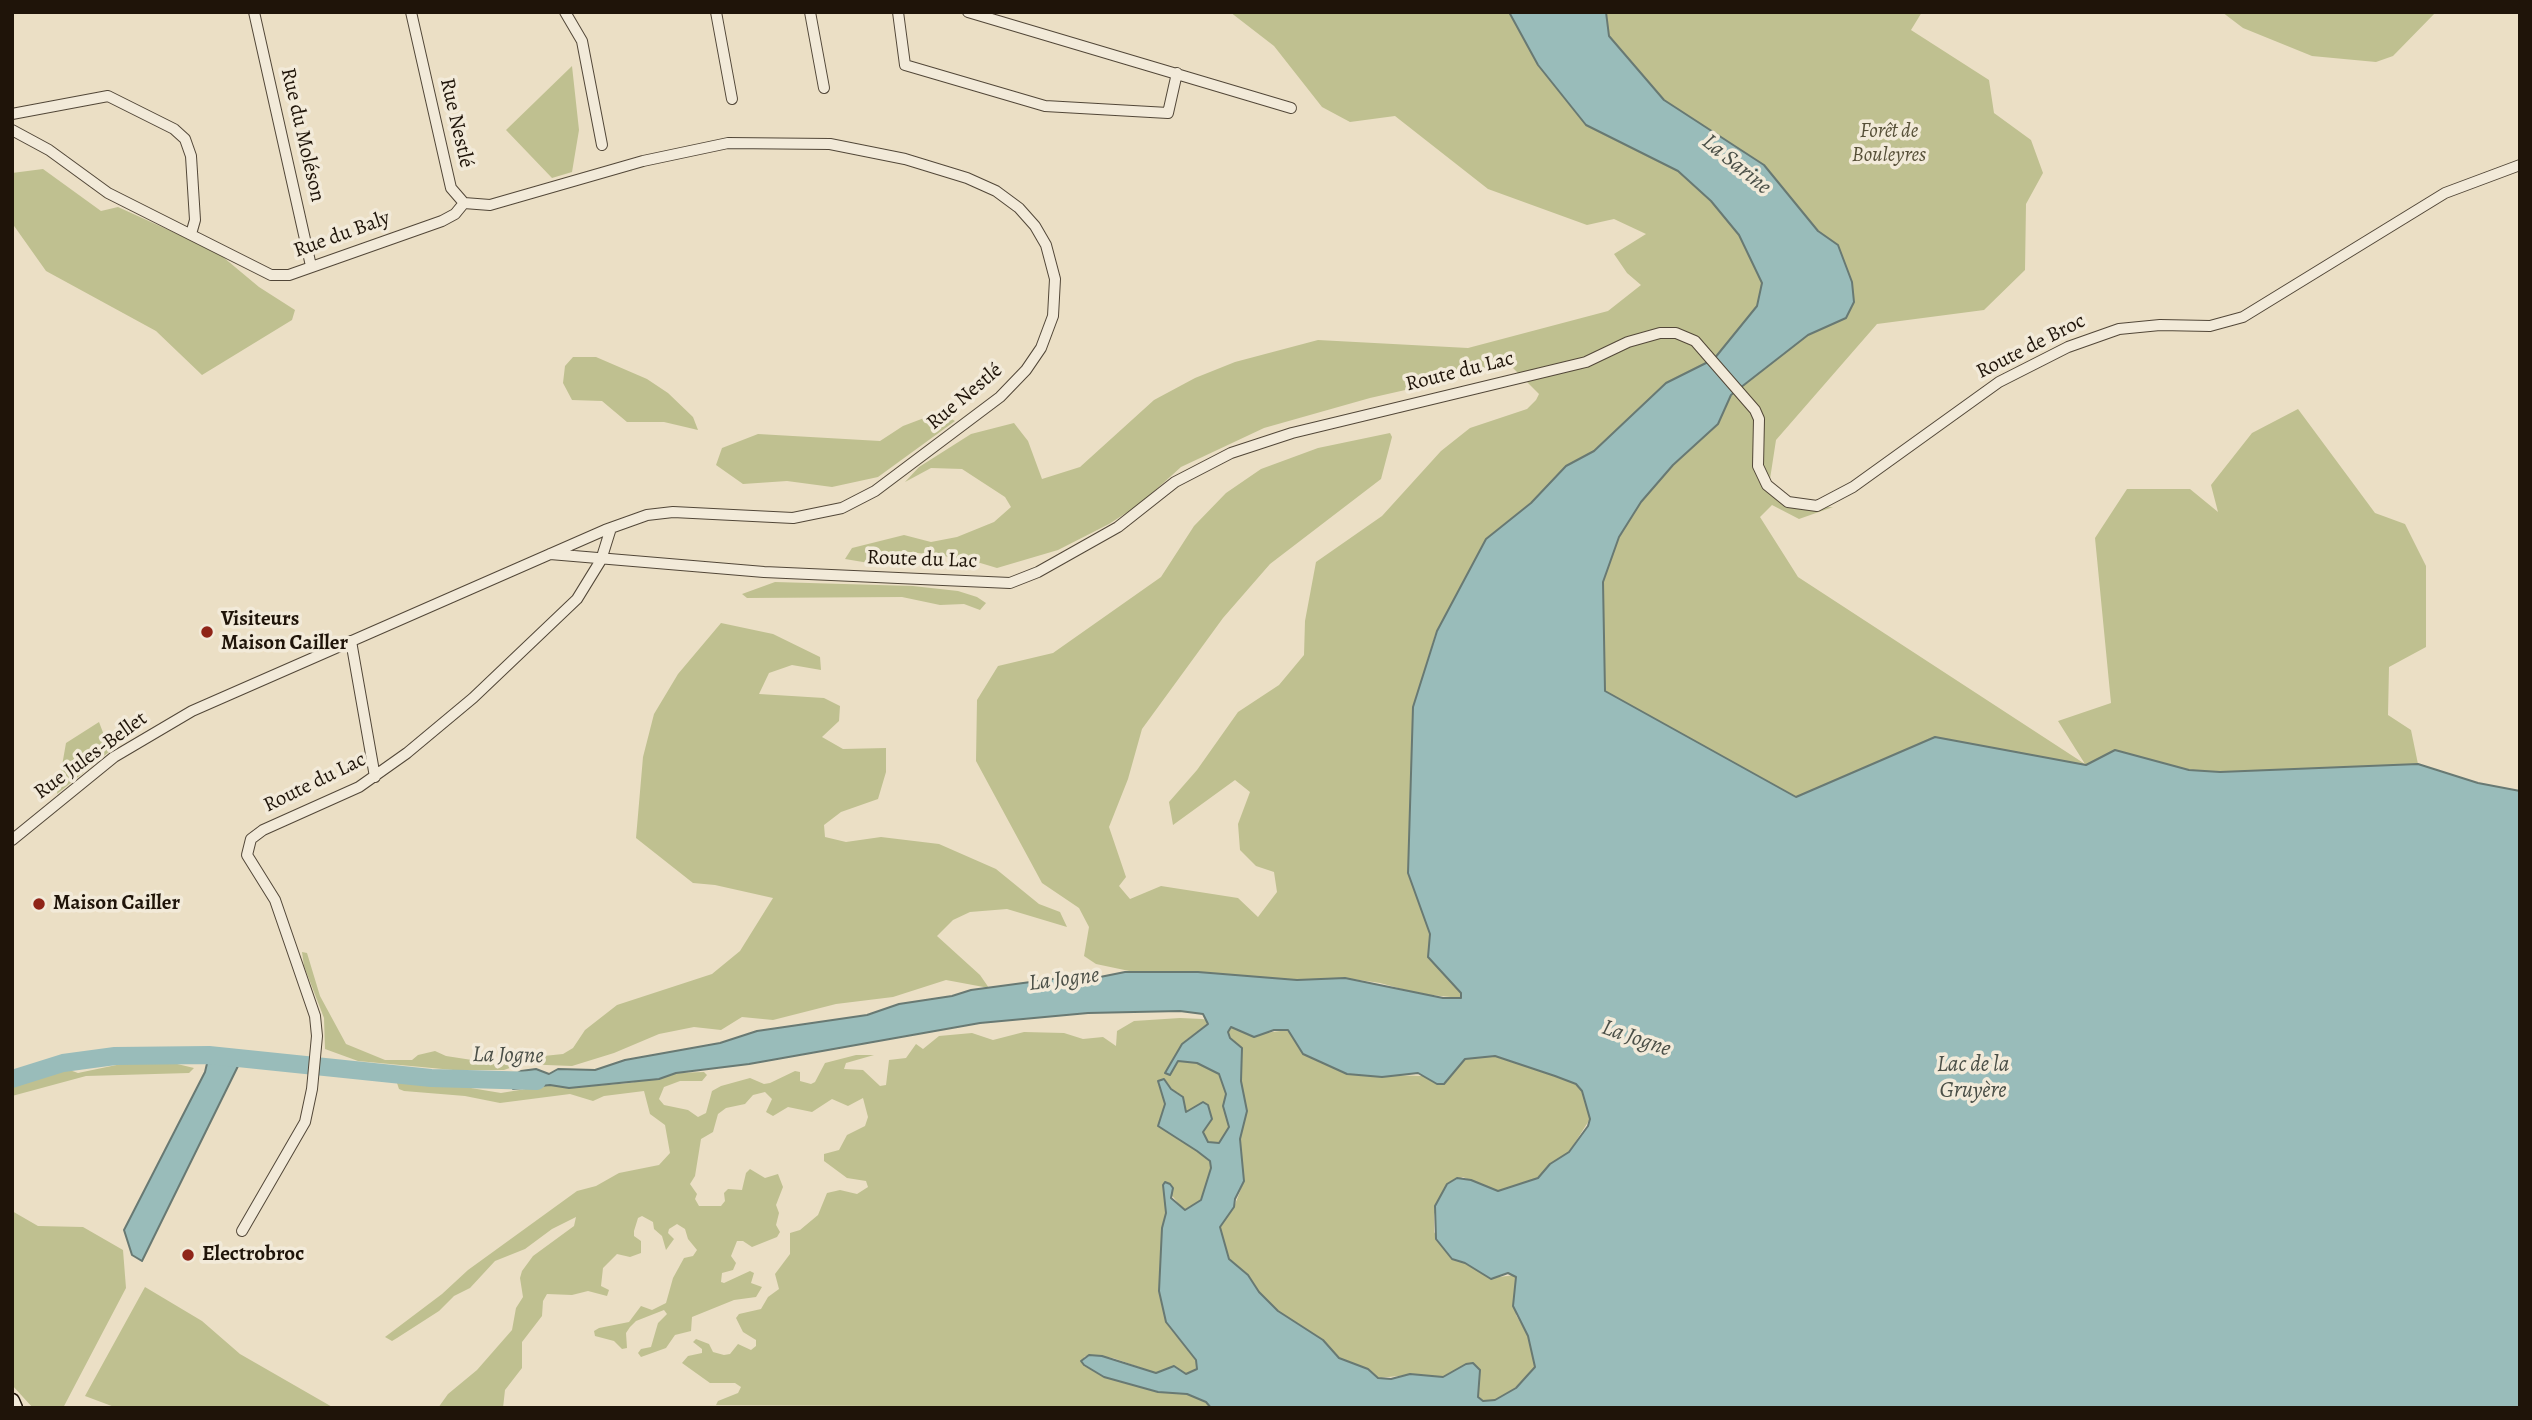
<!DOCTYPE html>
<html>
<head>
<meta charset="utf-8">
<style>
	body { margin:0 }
	#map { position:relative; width:2532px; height:1420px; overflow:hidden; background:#ebdfc5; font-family:Alegreya,serif }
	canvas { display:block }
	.frame { position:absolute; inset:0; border:14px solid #1f1409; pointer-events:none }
</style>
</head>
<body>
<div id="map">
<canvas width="2532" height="1420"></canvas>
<div class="frame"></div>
</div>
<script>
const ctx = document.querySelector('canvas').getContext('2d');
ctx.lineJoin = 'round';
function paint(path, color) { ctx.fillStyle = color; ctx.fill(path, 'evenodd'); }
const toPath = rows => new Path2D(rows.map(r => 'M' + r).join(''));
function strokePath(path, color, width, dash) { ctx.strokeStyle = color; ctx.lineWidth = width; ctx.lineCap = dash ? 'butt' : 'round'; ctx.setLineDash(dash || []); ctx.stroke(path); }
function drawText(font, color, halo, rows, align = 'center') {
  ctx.font = font + ' Alegreya,serif'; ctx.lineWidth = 7; ctx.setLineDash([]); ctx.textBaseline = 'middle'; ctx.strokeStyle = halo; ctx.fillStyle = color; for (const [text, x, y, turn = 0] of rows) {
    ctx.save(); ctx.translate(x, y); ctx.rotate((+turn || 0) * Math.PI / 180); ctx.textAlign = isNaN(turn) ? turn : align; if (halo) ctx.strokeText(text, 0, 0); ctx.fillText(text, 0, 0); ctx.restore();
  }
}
const green = toPath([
	[1230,12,1509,12,1538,65,1586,125,1678,171,1711,201,1739,235,1762,283,1757,306,1714,359,1666,383,1594,451,1566,466,1531,503,1435,635,1413,707,1408,873,1430,934,1428,957,1461,993,1461,998,1420,994,1380,983,1345,978,1297,980,1198,972,1134,972,1096,964,1084,956,1089,927,1079,908,1042,883,976,761,977,700,998,666,1053,653,1161,577,1194,526,1226,493,1261,469,1318,448,1390,433,1392,437,1381,479,1270,564,1223,618,1142,729,1128,779,1109,827,1126,877,1119,886,1130,899,1161,886,1238,898,1258,917,1277,892,1274,872,1256,866,1240,850,1238,824,1250,792,1235,780,1173,825,1169,802,1197,770,1238,712,1279,685,1304,655,1305,621,1316,562,1382,516,1441,451,1470,428,1527,409,1536,400,1539,394,1511,366,1370,398,1264,428,1181,467,1140,504,1109,524,1058,550,997,568,967,559,910,552,869,563,845,559,852,548,904,535,931,542,957,537,994,522,1011,507,1005,497,962,469,931,468,905,482,919,467,971,434,1014,423,1028,441,1042,479,1080,467,1154,400,1195,378,1235,362,1318,340,1468,348,1608,311,1641,285,1627,273,1614,254,1646,234,1614,219,1587,225,1488,189,1395,116,1350,122,1322,107,1274,46],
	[1606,12,1922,12,1911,30,1989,80,1994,113,2031,140,2043,173,2026,204,2025,270,1984,310,1877,324,1776,440,1770,479,1780,496,1796,508,1833,507,1799,519,1772,505,1760,517,1798,577,2085,764,2058,721,2111,703,2095,538,2127,489,2190,489,2218,512,2211,485,2252,433,2298,409,2375,513,2405,524,2426,566,2426,647,2389,667,2388,715,2411,730,2418,764,2220,772,2189,770,2115,750,2086,765,1935,737,1796,797,1605,691,1603,582,1619,537,1641,502,1673,465,1718,424,1731,395,1808,335,1846,318,1838,245,1818,231,1764,165,1664,100,1609,36],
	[2222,12,2436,12,2393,56,2376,62,2312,56,2243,28],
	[572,66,579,130,572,172,552,178,506,130],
	[43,169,101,211,118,207,217,252,259,287,295,310,292,320,202,375,156,331,46,271,12,223,12,173],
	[573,357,596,357,647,379,668,393,693,417,698,430,664,422,627,422,602,401,572,400,563,383,565,366],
	[940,412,955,421,878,477,832,487,787,481,743,484,716,465,722,448,758,434,880,441,903,426],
	[775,582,913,586,958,591,977,597,986,603,980,610,964,604,940,605,902,597,747,598,742,594],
	[721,623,773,634,820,657,821,670,792,665,769,673,759,694,824,698,840,706,839,721,822,737,843,749,886,748,886,772,878,799,841,812,824,825,825,837,846,842,881,837,939,844,996,869,1039,904,1060,912,1067,927,1007,909,970,912,953,920,937,936,980,975,989,988,946,980,893,997,836,1004,773,1020,742,1017,721,1030,694,1027,659,1034,614,1053,572,1066,521,1064,504,1070,453,1070,358,1061,325,1049,324,1018,304,966,302,952,307,953,320,996,346,1044,385,1060,412,1060,418,1055,435,1051,446,1056,485,1062,563,1054,573,1048,585,1030,617,1005,712,974,740,951,773,898,715,885,693,883,636,838,643,757,654,714,678,674],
	[99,722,110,751,57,794,66,743],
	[1180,1018,1202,1019,1208,1020,1208,1024,1186,1040,1166,1073,1170,1075,1178,1061,1197,1063,1219,1074,1226,1094,1224,1100,1229,1127,1219,1143,1208,1142,1203,1132,1210,1114,1208,1105,1203,1102,1186,1112,1178,1093,1160,1085,1165,1104,1158,1126,1197,1151,1210,1161,1211,1168,1201,1200,1184,1210,1163,1185,1166,1213,1162,1228,1159,1291,1169,1327,1196,1360,1197,1370,1186,1374,1168,1368,1156,1373,1113,1358,1089,1355,1084,1357,1084,1366,1124,1383,1158,1392,1187,1394,1206,1402,1211,1408,716,1405,718,1401,738,1393,741,1387,735,1383,710,1383,682,1363,688,1356,702,1353,702,1349,693,1342,696,1339,709,1344,713,1352,724,1355,730,1354,738,1344,751,1350,756,1346,756,1340,743,1332,736,1318,739,1314,761,1309,768,1297,779,1289,775,1274,790,1254,790,1233,800,1230,818,1215,827,1193,840,1190,857,1194,868,1187,866,1181,847,1178,824,1161,824,1154,839,1150,847,1135,865,1126,868,1117,863,1098,848,1106,832,1099,812,1112,788,1107,773,1116,766,1112,772,1099,765,1092,753,1095,745,1104,726,1108,718,1114,713,1132,701,1139,695,1176,690,1184,697,1194,695,1199,699,1206,721,1206,725,1201,724,1193,728,1189,742,1190,746,1173,750,1169,765,1178,778,1174,783,1187,776,1205,779,1213,776,1225,780,1232,777,1237,752,1247,743,1241,737,1241,731,1256,736,1263,733,1270,722,1273,721,1282,724,1283,750,1271,754,1273,751,1283,762,1287,756,1297,734,1300,692,1317,691,1331,675,1335,666,1348,641,1357,638,1353,641,1349,651,1347,658,1323,667,1314,664,1310,636,1321,630,1327,626,1333,627,1348,622,1349,614,1341,595,1336,594,1331,599,1328,629,1322,641,1306,652,1310,666,1303,673,1278,684,1258,693,1256,697,1250,688,1239,685,1229,677,1224,669,1229,668,1233,674,1239,666,1250,662,1236,654,1229,653,1222,642,1216,638,1218,634,1231,634,1236,641,1241,641,1253,630,1257,617,1254,603,1268,601,1286,609,1290,607,1296,588,1291,572,1295,547,1294,543,1301,542,1316,522,1342,522,1368,505,1390,503,1408,438,1408,448,1394,477,1370,512,1330,516,1308,523,1297,520,1278,522,1271,533,1256,574,1226,576,1217,552,1229,525,1249,495,1261,470,1288,454,1296,439,1311,397,1338,392,1341,385,1337,442,1294,468,1270,577,1191,596,1186,619,1173,659,1165,670,1153,665,1125,650,1114,644,1091,604,1096,593,1101,570,1094,500,1103,465,1096,404,1091,399,1089,397,1083,459,1086,501,1093,550,1085,568,1088,630,1083,676,1073,704,1072,707,1075,702,1081,680,1081,664,1087,659,1099,664,1105,688,1110,698,1117,706,1113,712,1091,721,1086,750,1078,764,1084,770,1083,795,1071,800,1072,800,1081,811,1084,815,1082,825,1063,856,1055,874,1055,846,1063,844,1069,863,1070,880,1086,886,1085,889,1060,906,1058,916,1044,923,1049,939,1036,972,1033,993,1040,1024,1032,1064,1033,1083,1039,1103,1037,1116,1046,1117,1031,1134,1021],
	[1231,1027,1249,1035,1288,1030,1303,1054,1347,1074,1425,1076,1465,1059,1495,1056,1555,1076,1576,1084,1582,1091,1590,1119,1569,1152,1538,1178,1505,1191,1490,1190,1463,1177,1447,1184,1434,1215,1434,1232,1451,1259,1464,1263,1491,1278,1515,1275,1516,1315,1528,1336,1535,1367,1516,1388,1495,1400,1483,1401,1478,1397,1478,1376,1466,1364,1443,1377,1432,1379,1419,1374,1378,1378,1368,1369,1339,1358,1323,1340,1278,1311,1259,1292,1248,1275,1229,1259,1220,1227,1234,1207,1244,1181,1240,1139,1247,1111,1241,1081,1242,1053,1230,1038,1228,1032],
	[126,1063,173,1063,194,1068,189,1073,86,1076,12,1096,12,1080,61,1067,78,1073],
	[12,1211,38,1226,83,1227,123,1250,126,1288,63,1408,33,1408,12,1385],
	[145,1287,202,1321,240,1354,334,1408,117,1408,85,1396]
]);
const water = toPath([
	[1509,12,1606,12,1609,36,1664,100,1764,165,1818,231,1838,245,1852,282,1854,302,1846,318,1808,335,1731,395,1718,424,1673,465,1641,502,1619,537,1603,582,1605,691,1796,797,1935,737,2086,765,2115,750,2189,770,2220,772,2418,764,2478,783,2520,791,2520,1408,1211,1408,1206,1402,1187,1394,1158,1392,1104,1377,1084,1365,1081,1361,1089,1355,1102,1356,1156,1373,1174,1366,1186,1374,1197,1369,1196,1360,1166,1322,1159,1291,1162,1228,1166,1213,1163,1185,1165,1182,1170,1184,1173,1188,1171,1198,1185,1210,1201,1200,1211,1168,1210,1161,1197,1151,1158,1126,1165,1104,1158,1081,1164,1079,1171,1089,1183,1097,1186,1112,1203,1102,1208,1105,1212,1119,1203,1132,1208,1142,1219,1143,1229,1127,1223,1106,1226,1094,1219,1074,1197,1063,1178,1061,1170,1075,1165,1073,1182,1044,1208,1024,1203,1014,1180,1011,1088,1013,980,1023,749,1064,676,1073,659,1079,569,1088,550,1085,513,1089,514,1075,521,1071,536,1069,549,1074,558,1069,595,1070,625,1060,720,1043,757,1031,867,1015,899,1004,952,996,971,990,1053,979,1100,977,1125,972,1198,972,1297,980,1345,978,1443,998,1461,998,1461,993,1428,957,1430,934,1408,873,1413,707,1437,631,1486,539,1531,503,1566,466,1594,451,1666,383,1714,359,1757,306,1762,283,1739,235,1711,201,1678,171,1586,125,1538,65,1509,12],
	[1231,1027,1254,1037,1274,1030,1288,1030,1303,1054,1347,1074,1382,1077,1418,1073,1437,1084,1444,1084,1465,1059,1495,1056,1555,1076,1576,1084,1582,1091,1590,1119,1588,1126,1569,1152,1550,1164,1538,1178,1498,1191,1471,1180,1457,1178,1447,1184,1435,1206,1436,1239,1452,1259,1465,1263,1491,1279,1508,1273,1516,1277,1513,1306,1528,1336,1535,1367,1516,1388,1495,1400,1483,1401,1478,1397,1480,1370,1473,1363,1466,1364,1443,1377,1410,1374,1391,1379,1378,1378,1368,1369,1339,1358,1323,1340,1278,1311,1259,1292,1248,1275,1229,1259,1220,1227,1234,1207,1235,1199,1244,1181,1240,1139,1247,1111,1241,1081,1242,1048,1230,1038,1228,1032,1231,1027],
	[209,1055,242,1058,142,1261,132,1255,124,1230,205,1072,209,1055]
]);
const river = toPath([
	[12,1079,63,1063,115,1056,209,1055,431,1078,537,1081]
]);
const minor = toPath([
	[254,12,311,266],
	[565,12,582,41,602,145],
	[716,12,732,99],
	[810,12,824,88],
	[898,12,905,65,1045,106,1168,113,1177,73],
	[968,12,1291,108],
	[12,114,108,96,174,129,185,139,191,156,195,220,191,234],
	[12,130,49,150,108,193,271,275,289,275,442,221,455,214,464,203],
	[550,554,764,572,1010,583,1038,572,1118,527,1175,482,1231,453,1292,433,1586,362,1628,342,1660,333,1676,333,1695,341,1755,410,1759,419,1758,466,1767,485,1788,502,1817,506,1853,487,1999,382,2068,347,2119,329,2160,325,2210,326,2243,317,2445,193,2520,165],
	[351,641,375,777],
	[12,840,114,757,192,711,605,530,647,515,673,512,793,518,842,508,875,491,1000,397,1026,370,1041,348,1053,316,1055,279,1046,245,1035,226,1019,208,996,191,967,178,905,159,830,144,728,143,643,161,490,205,464,203,451,188,411,12],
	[242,1231,305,1122,312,1089,317,1036,315,1016,275,900,247,855,251,839,263,830,359,787,407,753,473,698,577,599,601,560,611,528]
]);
const secondary = toPath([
	[12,1401,15,1408]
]);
const markers = [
	[207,632,7,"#8f2418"],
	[39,904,7,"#8f2418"],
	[188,1255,7,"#8f2418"]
];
const streetNames = [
	["Rue Nestlé",456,123,77],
	["Rue du Moléson",302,135,77],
	["Rue du Baly",342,235,-20],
	["Route de Broc",2031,347,-27],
	["Route du Lac",1460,372,-14],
	["Rue Nestlé",965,397,-40],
	["Route du Lac",922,560,2],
	["Rue Jules-Bellet",91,756,-36],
	["Route du Lac",315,783,-26]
];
const parkNames = [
	["Forêt de",1889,132],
	["Bouleyres",1889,156]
];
const poiNames = [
	["Visiteurs",221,620],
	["Maison Cailler",221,644],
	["Maison Cailler",53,904],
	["Electrobroc",202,1255]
];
const waterNames = [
	["La Sarine",1736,165,39],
	["La Jogne",1064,980,-7],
	["La Jogne",1636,1039,19],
	["La Jogne",508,1056,1],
	["Lac de la",1973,1065],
	["Gruyère",1973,1091]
];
paint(green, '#bfc090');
paint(water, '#99bcba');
strokePath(water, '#687973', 2);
strokePath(river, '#99bcba', 18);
strokePath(minor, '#524738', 12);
strokePath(secondary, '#1f1409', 17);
strokePath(minor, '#f2ead9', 10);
strokePath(secondary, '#f2ead9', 14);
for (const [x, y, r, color] of markers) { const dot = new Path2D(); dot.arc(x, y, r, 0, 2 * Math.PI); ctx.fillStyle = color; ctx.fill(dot); strokePath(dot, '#f2ead9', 2.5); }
drawText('21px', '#1f1409', '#f2ead9', streetNames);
drawText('italic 21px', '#575038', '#f2ead9', parkNames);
drawText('bold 21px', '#1f1409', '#f2ead9', poiNames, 'left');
drawText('italic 23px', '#4a4f47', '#f2ead9', waterNames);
</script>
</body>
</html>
